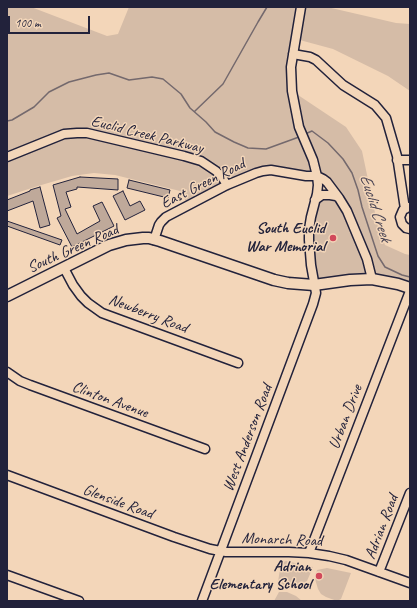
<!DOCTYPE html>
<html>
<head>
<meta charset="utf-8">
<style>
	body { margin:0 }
	#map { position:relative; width:417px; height:608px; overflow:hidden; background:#f3d6b9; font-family:Caveat,sans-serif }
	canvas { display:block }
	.frame { position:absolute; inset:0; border:8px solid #22223b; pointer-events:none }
	.scale { position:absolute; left:8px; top:16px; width:82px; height:18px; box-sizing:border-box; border:2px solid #22223b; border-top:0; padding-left:5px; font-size:12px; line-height:14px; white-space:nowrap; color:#22223b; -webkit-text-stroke:3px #f3d6b9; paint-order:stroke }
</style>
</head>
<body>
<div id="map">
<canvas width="417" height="608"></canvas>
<div class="frame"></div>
<div class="scale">100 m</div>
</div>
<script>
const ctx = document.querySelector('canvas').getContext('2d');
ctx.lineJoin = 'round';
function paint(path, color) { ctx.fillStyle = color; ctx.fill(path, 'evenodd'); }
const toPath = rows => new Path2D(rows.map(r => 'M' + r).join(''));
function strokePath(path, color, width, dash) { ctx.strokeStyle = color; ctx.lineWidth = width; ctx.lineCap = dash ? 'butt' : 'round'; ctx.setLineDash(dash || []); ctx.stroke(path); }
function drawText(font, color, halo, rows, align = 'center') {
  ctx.font = font + ' Caveat,sans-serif'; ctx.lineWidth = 3; ctx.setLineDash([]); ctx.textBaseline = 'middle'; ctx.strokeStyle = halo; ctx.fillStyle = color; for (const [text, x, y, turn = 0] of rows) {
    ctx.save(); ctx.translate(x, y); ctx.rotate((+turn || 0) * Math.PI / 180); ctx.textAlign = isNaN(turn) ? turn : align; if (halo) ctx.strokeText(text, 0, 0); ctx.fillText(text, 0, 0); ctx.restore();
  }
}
const green = toPath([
	[7,7,31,7,107,36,118,34,129,7,327,7,396,23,410,24,410,91,388,76,333,49,296,39,292,91,346,127,362,151,378,227,385,245,405,254,410,255,410,288,384,281,314,285,311,265,314,203,330,195,327,182,271,170,187,203,180,191,115,175,94,173,72,176,38,186,7,196],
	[286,561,313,567,307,581,302,584,291,588,284,589,277,588,281,563],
	[327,568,351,573,341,599,337,601,326,597,321,594,318,589,315,579,317,570],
	[279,592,287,592,296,596,302,601,274,601]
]);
const stream = toPath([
	[195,111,223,84,258,22,267,7],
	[7,121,12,120,34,107,49,92,69,82,96,75,109,73,129,80,152,77,163,79,181,94,190,108,206,122,215,132,234,142,248,148,266,149,299,137],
	[305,134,312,131,328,143,343,159,352,173,358,190,362,207,378,256,385,267,402,275,410,277]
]);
const building = toPath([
	[80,177,118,179,118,190,77,187,77,189,66,192,71,207,65,209,77,234,100,221,93,206,102,202,114,226,72,247,57,218,61,216,53,185,80,177],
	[129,180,170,190,168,198,127,188,129,180],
	[40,187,50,225,40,228,33,201,7,211,7,200,30,191,30,190,40,187],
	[123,191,130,206,140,201,145,210,125,220,113,196,123,191],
	[7,221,62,240,60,245,7,226,7,221]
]);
const minor = toPath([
	[293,54,310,57,316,60,343,85,375,105,386,118,397,156,405,209],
	[7,157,64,134,77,133,87,133,184,156,201,161,216,171,222,177,227,185],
	[397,160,410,160],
	[315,200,322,195,330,195,336,196,339,198],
	[409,207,403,210,400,217,402,224,406,228,410,229],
	[154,240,159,225,161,222,166,217,227,185,256,173,263,171,271,170,306,176,317,176,323,179,327,182,339,198,347,211,367,259,372,279],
	[64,268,73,285,81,296,88,303,102,313,110,316,238,363],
	[7,372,20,381,30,385,205,449],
	[7,475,174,537,210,549,226,552,289,552,309,553,329,556,346,560,410,583],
	[309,553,410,291],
	[379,572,410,493],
	[7,575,79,601],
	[202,601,313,304,316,293,311,265,309,240,309,229,311,217,317,194,318,185,317,176,313,160,299,127,292,91,291,67,301,7]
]);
const major = toPath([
	[7,296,109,245,126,240,143,238,149,238,160,241,274,280,288,283,314,285,350,280,372,279,398,284,410,288]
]);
const markers = [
	[333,238,4,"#d1495b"],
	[319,576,4,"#d1495b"]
];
const streetNames = [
	["Euclid Creek Parkway",147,135,14],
	["East Green Road",203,184,-27],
	["South Green Road",73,249,-24],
	["Newberry Road",148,314,21],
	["Clinton Avenue",110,400,20],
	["Urban Drive",346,417,-69],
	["West Anderson Road",248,438,-69],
	["Glenside Road",118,502,20],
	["Adrian Road",382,527,-69],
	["Monarch Road",282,540,2]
];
const poiNames = [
	["South Euclid",325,229],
	["War Memorial",325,247],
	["Adrian",311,567],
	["Elementary School",311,585]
];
const waterNames = [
	["Euclid Creek",375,208,72]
];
paint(green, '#d5bca7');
strokePath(stream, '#74696d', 1.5);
paint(building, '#bfa99a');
strokePath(building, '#22223b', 1);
strokePath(minor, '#22223b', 11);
strokePath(major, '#22223b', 13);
strokePath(minor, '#f3d6b9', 8);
strokePath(major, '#f3d6b9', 10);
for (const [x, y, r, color] of markers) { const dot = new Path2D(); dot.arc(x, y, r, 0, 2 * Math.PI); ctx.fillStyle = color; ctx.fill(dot); strokePath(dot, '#f3d6b9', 1.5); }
drawText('16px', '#22223b', '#f3d6b9', streetNames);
drawText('bold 16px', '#22223b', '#f3d6b9', poiNames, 'right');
drawText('italic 17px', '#4b4554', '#f3d6b9', waterNames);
</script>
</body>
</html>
